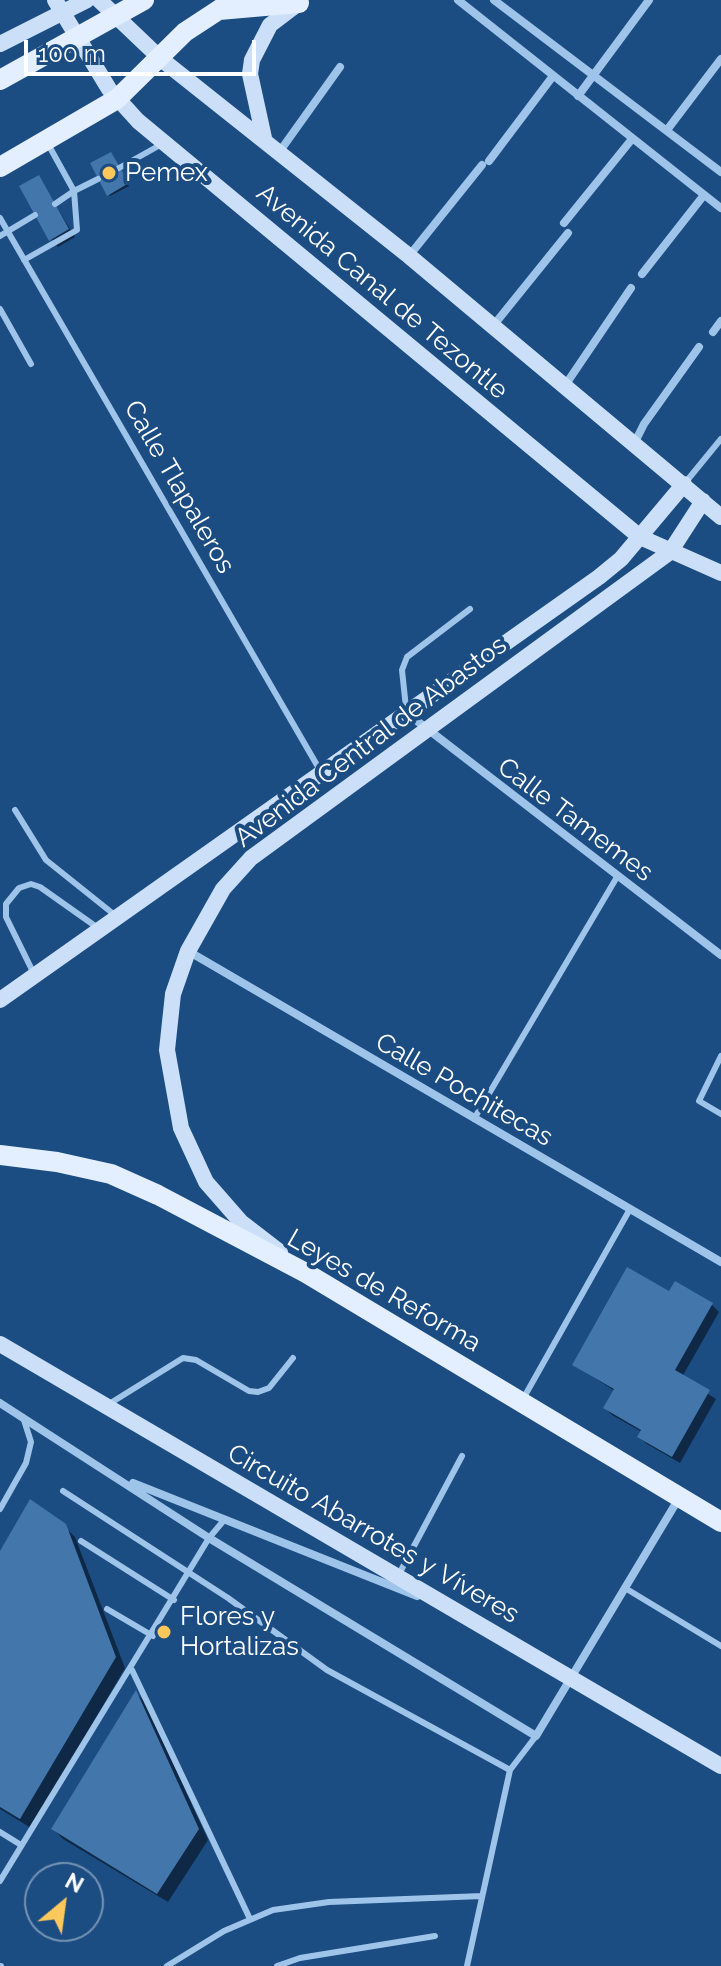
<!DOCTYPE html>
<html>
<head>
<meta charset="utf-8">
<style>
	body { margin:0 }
	#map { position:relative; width:721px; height:1966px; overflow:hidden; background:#1b4c82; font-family:Raleway,sans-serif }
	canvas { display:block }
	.north { position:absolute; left:24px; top:1862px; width:80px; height:80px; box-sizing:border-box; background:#1b4c82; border:2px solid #7694b4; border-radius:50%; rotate:29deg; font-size:22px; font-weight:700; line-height:32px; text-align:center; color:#fff }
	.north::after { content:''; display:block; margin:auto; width:28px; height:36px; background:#fcc75b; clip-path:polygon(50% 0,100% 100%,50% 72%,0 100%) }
	.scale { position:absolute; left:24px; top:40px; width:232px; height:36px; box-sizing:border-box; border:4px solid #fff; border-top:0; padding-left:10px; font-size:24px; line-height:28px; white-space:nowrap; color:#fff; -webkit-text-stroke:6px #1b4c82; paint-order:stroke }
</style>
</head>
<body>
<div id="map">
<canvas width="721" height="1966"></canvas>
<div class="north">N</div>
<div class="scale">100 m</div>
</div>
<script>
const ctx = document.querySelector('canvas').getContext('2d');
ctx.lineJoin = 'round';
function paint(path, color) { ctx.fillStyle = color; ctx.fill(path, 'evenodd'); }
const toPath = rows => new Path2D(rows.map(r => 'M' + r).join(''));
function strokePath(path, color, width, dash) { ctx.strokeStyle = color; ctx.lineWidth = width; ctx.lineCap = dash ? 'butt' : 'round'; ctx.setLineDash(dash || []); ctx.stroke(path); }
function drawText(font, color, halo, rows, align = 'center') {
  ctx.font = font + ' Raleway,sans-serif'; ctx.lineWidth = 8; ctx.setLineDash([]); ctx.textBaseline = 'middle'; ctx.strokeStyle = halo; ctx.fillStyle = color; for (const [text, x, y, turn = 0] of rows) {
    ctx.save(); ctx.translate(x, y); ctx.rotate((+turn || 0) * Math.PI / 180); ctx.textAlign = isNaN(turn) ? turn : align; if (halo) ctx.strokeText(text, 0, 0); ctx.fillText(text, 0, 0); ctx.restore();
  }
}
const shadow = toPath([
	[112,156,129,186,110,196,109,194],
	[39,178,75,237,58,247,51,239],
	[670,1294,712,1305,719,1312,682,1377,716,1399,680,1463,647,1444,639,1437,642,1432,612,1415,605,1408,615,1391,574,1365],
	[64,1526,75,1537,125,1668,31,1828,0,1809,0,1554],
	[136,1693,145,1702,208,1840,168,1902,63,1839,53,1829]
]);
const building = toPath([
	[111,152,129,183,107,196,90,163],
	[39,175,69,229,49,241,19,186],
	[627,1267,669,1291,675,1281,713,1303,675,1370,710,1390,672,1457,637,1437,641,1430,603,1408,614,1389,572,1365],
	[30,1499,66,1524,116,1657,20,1819,0,1807,0,1551],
	[136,1690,199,1829,157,1894,51,1829]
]);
const lane = toPath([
	[48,144,74,191,98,179],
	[119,168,162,144],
	[0,218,321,772],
	[0,236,35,215],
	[24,260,77,230,74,191,55,204],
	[0,309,31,364],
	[685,483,721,439],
	[406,708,402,670,407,657,470,609],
	[15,810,46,860,116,916],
	[35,976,6,917,6,904,19,888,31,884,40,887,98,928],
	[721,1056,699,1101,721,1114],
	[474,1119,617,877],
	[523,1399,630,1209],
	[109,1404,183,1358,196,1360,249,1391,258,1392,269,1388,293,1358],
	[63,1491,228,1598,327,1670,510,1770],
	[0,1509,26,1463,31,1442,23,1417],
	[81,1541,174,1600],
	[398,1576,462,1456],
	[625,1588,721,1646],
	[107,1609,153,1636],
	[132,1670,250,1919],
	[0,1832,21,1845],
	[0,1881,209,1538,225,1519],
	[0,1966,1,1966],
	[167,1966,224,1931,273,1910,329,1902,482,1896],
	[277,1966,300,1958,435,1936],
	[467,1966,510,1770,536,1736]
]);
const street = toPath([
	[458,0,721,208],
	[494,0,721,172],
	[578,96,649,0],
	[667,130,721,59],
	[280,151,340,67],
	[489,161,553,76],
	[564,223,632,139],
	[409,256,482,165],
	[642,274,704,195],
	[493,326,568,233],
	[713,332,721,321],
	[564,387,631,288],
	[634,444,644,424,699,347],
	[408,714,721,955],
	[188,951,721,1262],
	[0,1403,209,1538,536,1736,679,1498],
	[133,1483,417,1596]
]);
const secondary = toPath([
	[55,0,109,89,138,121,640,537,721,573],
	[99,0,161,59,409,256,721,517],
	[0,44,87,0],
	[264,138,250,74,252,60,270,25,299,3],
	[0,1000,599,577,621,559,684,484],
	[280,1252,241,1222,206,1182,181,1128,167,1050,173,994,188,951,223,889,251,858,670,552,703,501],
	[0,1344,721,1766]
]);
const primary = toPath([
	[219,10,299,3],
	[0,80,144,0],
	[0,167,117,99,185,32,234,0],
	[0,1155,57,1162,111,1174,158,1195,306,1273,721,1522]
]);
const markers = [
	[109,173,8,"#fcc75b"],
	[164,1632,8,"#fcc75b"]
];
const poiNames = [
	["Pemex",125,173],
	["Flores y",180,1617],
	["Hortalizas",180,1647]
];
const streetNames = [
	["Avenida Canal de Tezontle",382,292,40],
	["Calle Tlapaleros",179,487,60],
	["Avenida Central de Abastos",371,742,-37],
	["Calle Tamemes",575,820,37],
	["Calle Pochitecas",464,1090,30],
	["Leyes de Reforma",384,1291,30],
	["Circuito Abarrotes y Víveres",373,1534,30]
];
paint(shadow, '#0007');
paint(building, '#4376ab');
strokePath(lane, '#9fc4ea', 6);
strokePath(street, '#9fc4ea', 8);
strokePath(secondary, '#cbe0f8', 16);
strokePath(primary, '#e3efff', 20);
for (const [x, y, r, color] of markers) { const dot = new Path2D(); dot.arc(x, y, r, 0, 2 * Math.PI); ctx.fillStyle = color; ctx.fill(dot); strokePath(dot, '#1b4c82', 3); }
drawText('26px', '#fff', '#1b4c82', poiNames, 'left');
drawText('26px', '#fff', '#1b4c82', streetNames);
</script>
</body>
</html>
